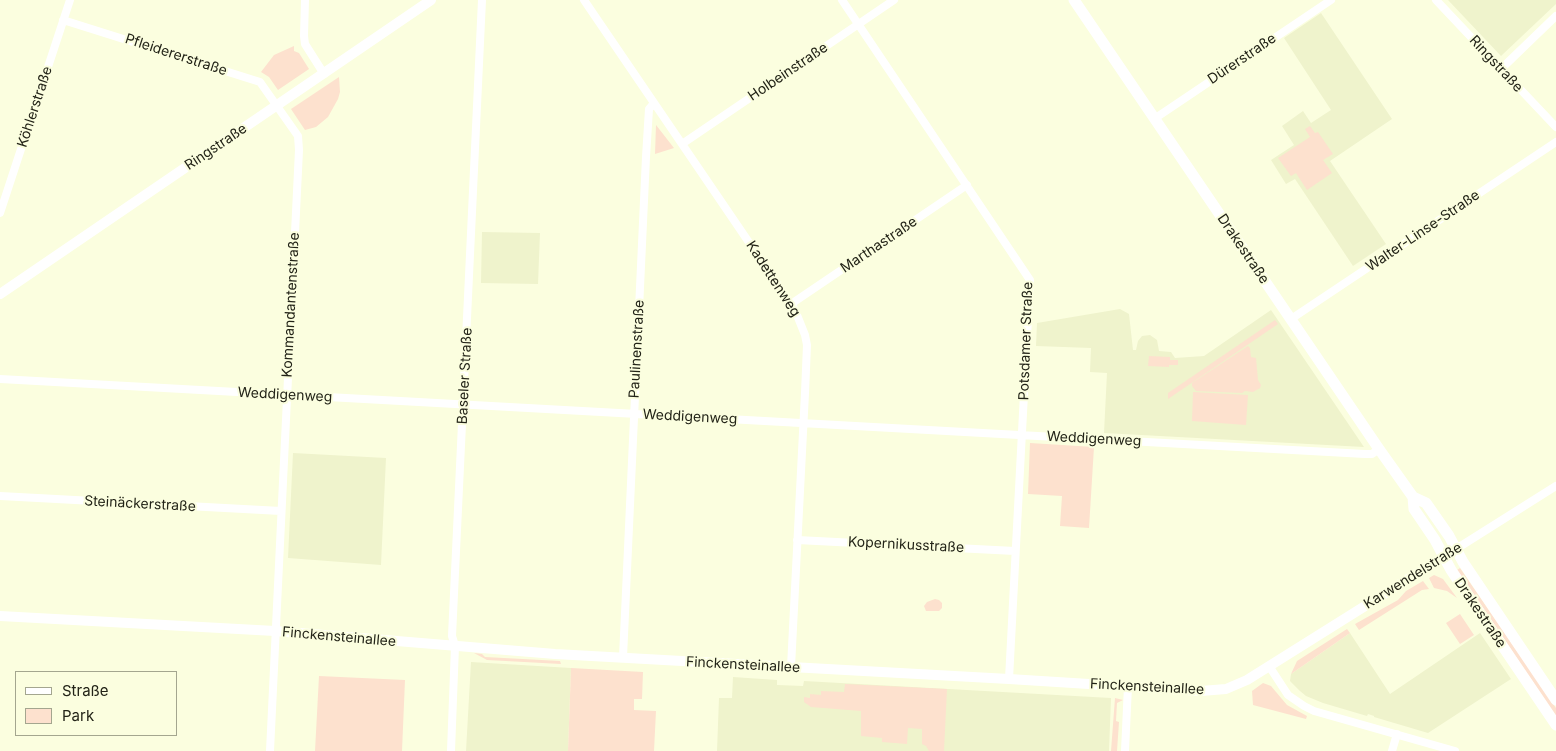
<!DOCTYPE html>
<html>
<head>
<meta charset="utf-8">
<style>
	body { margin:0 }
	#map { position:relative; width:1556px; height:751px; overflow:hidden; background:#fbfedf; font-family:Inter,sans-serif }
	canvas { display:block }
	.legend { position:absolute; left:15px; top:671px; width:162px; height:65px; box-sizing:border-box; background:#fbfedf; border:1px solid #a4a68f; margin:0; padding:6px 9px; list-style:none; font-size:15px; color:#222317 }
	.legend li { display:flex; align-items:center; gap:10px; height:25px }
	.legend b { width:25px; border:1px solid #a4a68f }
</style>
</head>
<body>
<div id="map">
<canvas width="1556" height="751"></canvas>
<ul class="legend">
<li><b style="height:6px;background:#fff"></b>Straße</li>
<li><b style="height:14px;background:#fde1ce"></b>Park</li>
</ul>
</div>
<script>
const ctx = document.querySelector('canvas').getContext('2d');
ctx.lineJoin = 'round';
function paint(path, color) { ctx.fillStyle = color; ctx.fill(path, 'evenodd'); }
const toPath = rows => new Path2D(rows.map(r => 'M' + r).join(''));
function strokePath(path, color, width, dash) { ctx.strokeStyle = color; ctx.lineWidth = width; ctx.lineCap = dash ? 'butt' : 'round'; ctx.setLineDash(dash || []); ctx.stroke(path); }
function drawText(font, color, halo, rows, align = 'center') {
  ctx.font = font + ' Inter,sans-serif'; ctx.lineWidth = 4; ctx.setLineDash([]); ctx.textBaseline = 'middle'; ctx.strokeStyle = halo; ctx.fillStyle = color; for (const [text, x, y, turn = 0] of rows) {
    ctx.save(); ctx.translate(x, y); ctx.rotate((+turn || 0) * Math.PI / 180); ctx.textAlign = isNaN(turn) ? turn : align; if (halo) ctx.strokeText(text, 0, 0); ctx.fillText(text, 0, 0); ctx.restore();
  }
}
const built = toPath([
	[1448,0,1556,0,1556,4,1501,56],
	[1321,13,1392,119,1330,161,1386,244,1353,266,1295,179,1286,184,1271,160,1294,145,1282,126,1303,111,1311,123,1331,110,1284,38],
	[482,232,540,233,538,284,481,283],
	[1120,309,1129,314,1133,350,1136,350,1138,341,1142,336,1150,335,1157,340,1159,351,1171,352,1175,358,1204,356,1271,310,1364,447,1104,433,1107,373,1090,372,1091,348,1036,346,1037,323],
	[293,453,386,458,381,565,288,558],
	[1350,633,1390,694,1480,633,1511,679,1428,733,1374,717,1374,716,1368,714,1367,716,1323,703,1306,696,1300,691,1290,681,1291,674],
	[471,662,571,668,568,751,466,751],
	[733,677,777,680,777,685,803,686,804,681,1111,698,1109,751,717,751,719,698,732,698]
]);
const green = toPath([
	[294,46,294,51,299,53,309,69,278,90,269,77,261,72,274,55],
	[339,77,340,92,338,99,328,117,316,127,305,130,291,109],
	[656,125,674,148,655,154],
	[1310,126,1315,133,1318,132,1333,154,1323,160,1332,173,1307,190,1296,173,1291,176,1278,158,1310,137,1305,129],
	[1275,320,1278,324,1168,399,1168,393],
	[1248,346,1250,348,1251,357,1256,358,1258,380,1261,385,1260,388,1253,392,1245,391,1242,393,1196,391,1192,386,1192,383],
	[1149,356,1170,357,1170,360,1178,360,1178,365,1169,365,1169,367,1148,366],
	[1193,392,1248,395,1246,425,1192,421],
	[1030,443,1094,447,1089,528,1060,526,1062,496,1028,494],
	[1460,568,1556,708,1556,716,1457,570],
	[1434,575,1443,579,1457,598,1447,591,1434,588,1429,578],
	[1423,581,1429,589,1422,590,1359,630,1355,624,1398,600,1406,591],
	[935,599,939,600,942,603,942,608,939,611,926,611,924,606,927,602],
	[1460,614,1474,635,1460,644,1446,623],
	[1347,629,1350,633,1291,674,1297,661],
	[474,653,482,654,485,657,560,661,561,664,487,660],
	[571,668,643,672,642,699,634,699,634,710,656,711,654,751,568,751],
	[319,676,405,680,402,751,315,751],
	[1263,683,1271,686,1287,705,1307,716,1306,719,1253,705,1252,691],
	[845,684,947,689,944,751,929,751,926,746,922,744,922,729,908,728,907,744,882,742,882,738,861,736,861,711,811,707,804,702,804,697,810,698,810,694,821,695,821,691,844,692],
	[1115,698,1123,700,1117,703,1116,721,1119,722,1117,751,1111,751]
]);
const minor = toPath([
	[305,0,304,36,305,44,324,74],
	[584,0,795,310,805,335,807,345,805,393,791,667],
	[842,0,1030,280,1009,679],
	[1436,0,1556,127],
	[63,20,260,82,298,136,299,150,270,751],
	[1501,69,1556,16],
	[1154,119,1331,0],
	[682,144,894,0],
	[0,213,70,0],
	[791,304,967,185],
	[1291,319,1556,142],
	[0,379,1365,454,1372,454,1379,449],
	[0,496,281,511],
	[797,540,1015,551],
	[1456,549,1556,486],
	[623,657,646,157,649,109,654,103],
	[1269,666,1288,695,1304,706,1314,711,1455,751],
	[451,751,455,646,452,636,482,0],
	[1125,751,1128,686],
	[1392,751,1397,734]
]);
const tertiary = toPath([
	[0,294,431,0],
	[0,616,275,631,555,654,1009,679,1201,691,1226,689,1247,680,1456,549]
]);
const secondary = toPath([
	[1074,0,1379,449,1413,497,1426,503,1449,536,1463,562,1556,700],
	[1413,497,1414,509,1435,540,1451,570,1556,725]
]);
const streetNames = [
	["Pfleidererstraße",176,55,18],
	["Dürerstraße",1242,59,-34],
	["Ringstraße",1496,64,47],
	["Holbeinstraße",788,72,-34],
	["Köhlerstraße",35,107,-72],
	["Ringstraße",216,147,-34],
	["Walter-Linse-Straße",1423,231,-34],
	["Marthastraße",879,245,-34],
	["Drakestraße",1243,249,56],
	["Kadettenweg",773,279,57],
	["Kommandantenstraße",291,305,-87],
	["Potsdamer Straße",1026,341,-88],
	["Paulinenstraße",637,349,-87],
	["Baseler Straße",465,376,-87],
	["Weddigenweg",285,395,3],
	["Weddigenweg",690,417,3],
	["Weddigenweg",1094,439,3],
	["Steinäckerstraße",140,504,3],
	["Kopernikusstraße",906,545,3],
	["Karwendelstraße",1413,576,-32],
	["Drakestraße",1480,613,56],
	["Finckensteinallee",339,637,5],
	["Finckensteinallee",743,665,3],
	["Finckensteinallee",1147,687,3]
];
paint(built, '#eff3cc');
paint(green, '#fde1ce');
strokePath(minor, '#fff', 8);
strokePath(tertiary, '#fff', 10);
strokePath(secondary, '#fff', 11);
drawText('14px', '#222317', '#fbfedf', streetNames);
</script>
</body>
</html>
